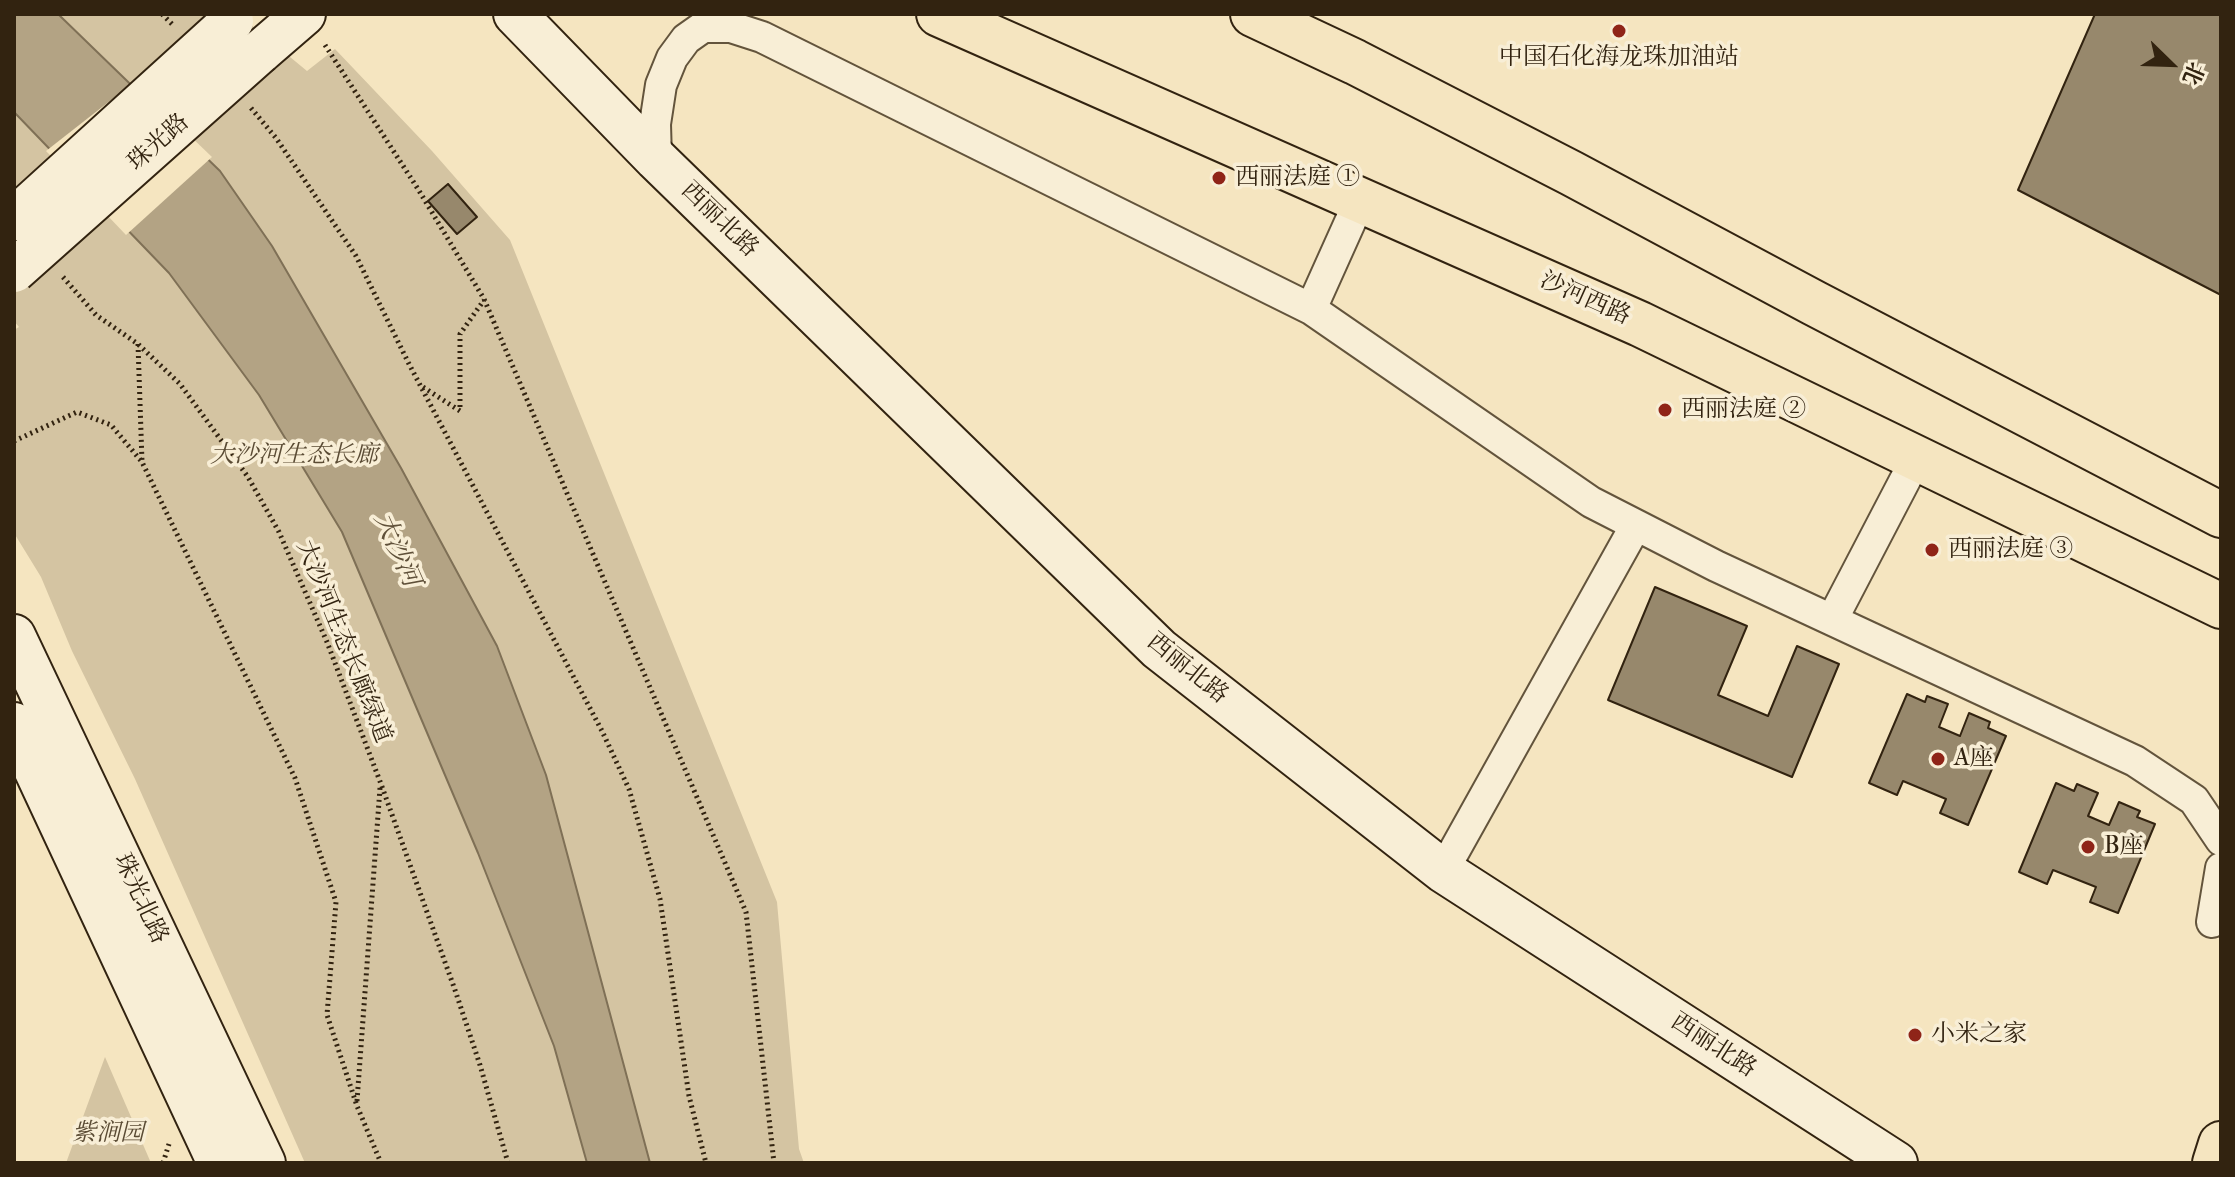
<!DOCTYPE html>
<html>
<head>
<meta charset="utf-8">
<style>
	body { margin:0 }
	#map { position:relative; width:2235px; height:1177px; overflow:hidden; background:#f5e5c0; font-family:"IM FELL French Canon","Noto Serif SC",serif }
	canvas { display:block }
	.frame { position:absolute; inset:0; border:16px solid #322310; pointer-events:none }
	.north { position:absolute; left:2131px; top:24px; width:80px; height:80px; -webkit-text-stroke:6px #f8eed6; paint-order:stroke; rotate:113deg; font-size:22px; font-weight:700; line-height:32px; text-align:center; color:#322310 }
	.north::after { content:''; display:block; margin:auto; width:28px; height:36px; background:#322310; clip-path:polygon(50% 0,100% 100%,50% 72%,0 100%) }
</style>
</head>
<body>
<div id="map">
<canvas width="2235" height="1177"></canvas>
<div class="frame"></div>
<div class="north">北</div>
</div>
<script>
const ctx = document.querySelector('canvas').getContext('2d');
ctx.lineJoin = 'round';
function paint(path, color) { ctx.fillStyle = color; ctx.fill(path, 'evenodd'); }
const toPath = rows => new Path2D(rows.map(r => 'M' + r).join(''));
function strokePath(path, color, width, dash) { ctx.strokeStyle = color; ctx.lineWidth = width; ctx.lineCap = dash ? 'butt' : 'round'; ctx.setLineDash(dash || []); ctx.stroke(path); }
function drawText(font, color, halo, rows, align = 'center') {
  ctx.font = font + ' "IM FELL French Canon","Noto Serif SC",serif'; ctx.lineWidth = 7; ctx.setLineDash([]); ctx.textBaseline = 'middle'; ctx.strokeStyle = halo; ctx.fillStyle = color; for (const [text, x, y, turn = 0] of rows) {
    ctx.save(); ctx.translate(x, y); ctx.rotate((+turn || 0) * Math.PI / 180); ctx.textAlign = isNaN(turn) ? turn : align; if (halo) ctx.strokeText(text, 0, 0); ctx.fillText(text, 0, 0); ctx.restore();
  }
}
const green = toPath([
	[14,14,238,14,307,71,335,49,432,151,510,240,777,902,799,1149,804,1163,305,1163,135,779,72,651,41,577,14,533,14,330,19,327,14,321],
	[105,1057,151,1163,66,1163]
]);
const water = toPath([
	[14,14,58,14,220,171,272,246,401,468,497,646,546,775,650,1163,587,1163,554,1046,478,853,342,532,259,395,169,273,14,112,14,14]
]);
const pier = toPath([
	[134,82,212,157,126,235,46,151]
]);
const building = toPath([
	[2095,14,2221,14,2221,295,2018,190,2095,14],
	[448,184,477,217,457,234,428,201,448,184],
	[1655,587,1747,626,1718,695,1768,716,1797,646,1839,664,1792,777,1608,700,1655,587],
	[1907,694,1925,702,1927,696,1948,704,1939,727,1960,736,1969,713,1990,722,1988,728,2006,736,1968,825,1940,813,1946,799,1903,781,1897,795,1869,783,1907,694],
	[2056,783,2074,791,2077,784,2098,793,2088,816,2109,825,2119,802,2140,811,2137,817,2155,824,2118,913,2090,902,2096,887,2053,870,2047,884,2019,872,2056,783]
]);
const path = toPath([
	[162,14,173,25],
	[325,45,418,189,484,299,746,912,774,1163],
	[251,108,276,138,356,256,409,364,602,731,629,789,660,899,689,1096,706,1163],
	[63,277,96,315,138,344,180,384,248,477,279,532,327,642,381,784,455,990,480,1065,508,1163],
	[138,344,142,462,295,778,336,902,327,1015,357,1106,381,1163],
	[423,387,460,411,460,334,484,300],
	[14,441,77,412,111,425,142,462],
	[357,1101,380,788],
	[163,1163,169,1144]
]);
const street = toPath([
	[656,159,655,124,661,85,672,58,686,39,703,27,731,27,762,37,1311,309,1591,502,1716,566,2135,761,2194,800,2221,840],
	[1311,309,1360,200],
	[1832,620,1917,457],
	[1443,871,1636,525],
	[2212,922,2221,868]
]);
const secondary = toPath([
	[515,14,656,159,1159,649,1443,871,1896,1163],
	[260,52,304,14],
	[14,636,264,1163],
	[14,724,219,1163]
]);
const primary = toPath([
	[939,14,1640,324,2221,606],
	[1253,14,1355,62,1571,173,1814,303,2221,515],
	[2215,1163,2221,1144]
]);
const secondaryBridge = toPath([
	[14,219,232,21],
	[14,271,260,52]
]);
const markers = [
	[1619,31,8,"#8f2418"],
	[1219,178,8,"#8f2418"],
	[1665,410,8,"#8f2418"],
	[1932,550,8,"#8f2418"],
	[1938,759,8,"#8f2418"],
	[2088,847,8,"#8f2418"],
	[1915,1035,8,"#8f2418"]
];
const poiNames = [
	["中国石化海龙珠加油站",1619,58,"center"],
	["西丽法庭 ①",1235,178],
	["西丽法庭 ②",1681,410],
	["西丽法庭 ③",1948,550],
	["A座",1954,759],
	["B座",2104,847],
	["小米之家",1931,1035]
];
const streetNames = [
	["珠光路",159,143,-42],
	["西丽北路",719,220,44],
	["沙河西路",1585,299,24],
	["大沙河生态长廊绿道",343,642,68],
	["西丽北路",1187,669,39],
	["珠光北路",140,899,65],
	["西丽北路",1713,1046,33]
];
const parkNames = [
	["大沙河生态长廊",294,456],
	["紫涧园",108,1134]
];
const waterNames = [
	["大沙河",396,550,66]
];
paint(green, '#d4c4a2');
paint(water, '#b3a384');
strokePath(water, '#7f7056', 2);
paint(pier, '#f5e5c0');
paint(building, '#97886c');
strokePath(building, '#322310', 2);
strokePath(street, '#63543c', 34);
strokePath(secondary, '#322310', 46);
strokePath(primary, '#322310', 48);
strokePath(path, '#322310', 5, [2, 4]);
strokePath(street, '#f8eed6', 30);
strokePath(secondary, '#f8eed6', 42);
strokePath(primary, '#f5e5c0', 44);
strokePath(secondaryBridge, '#322310', 46, []);
strokePath(secondaryBridge, '#f8eed6', 42);
for (const [x, y, r, color] of markers) { const dot = new Path2D(); dot.arc(x, y, r, 0, 2 * Math.PI); ctx.fillStyle = color; ctx.fill(dot); strokePath(dot, '#f8eed6', 3); }
drawText('24px', '#322310', '#f8eed6', poiNames, 'left');
drawText('24px', '#322310', '#f8eed6', streetNames);
drawText('italic 24px', '#5a4b34', '#f8eed6', parkNames);
drawText('italic 26px', '#5f5039', '#f8eed6', waterNames);
</script>
</body>
</html>
